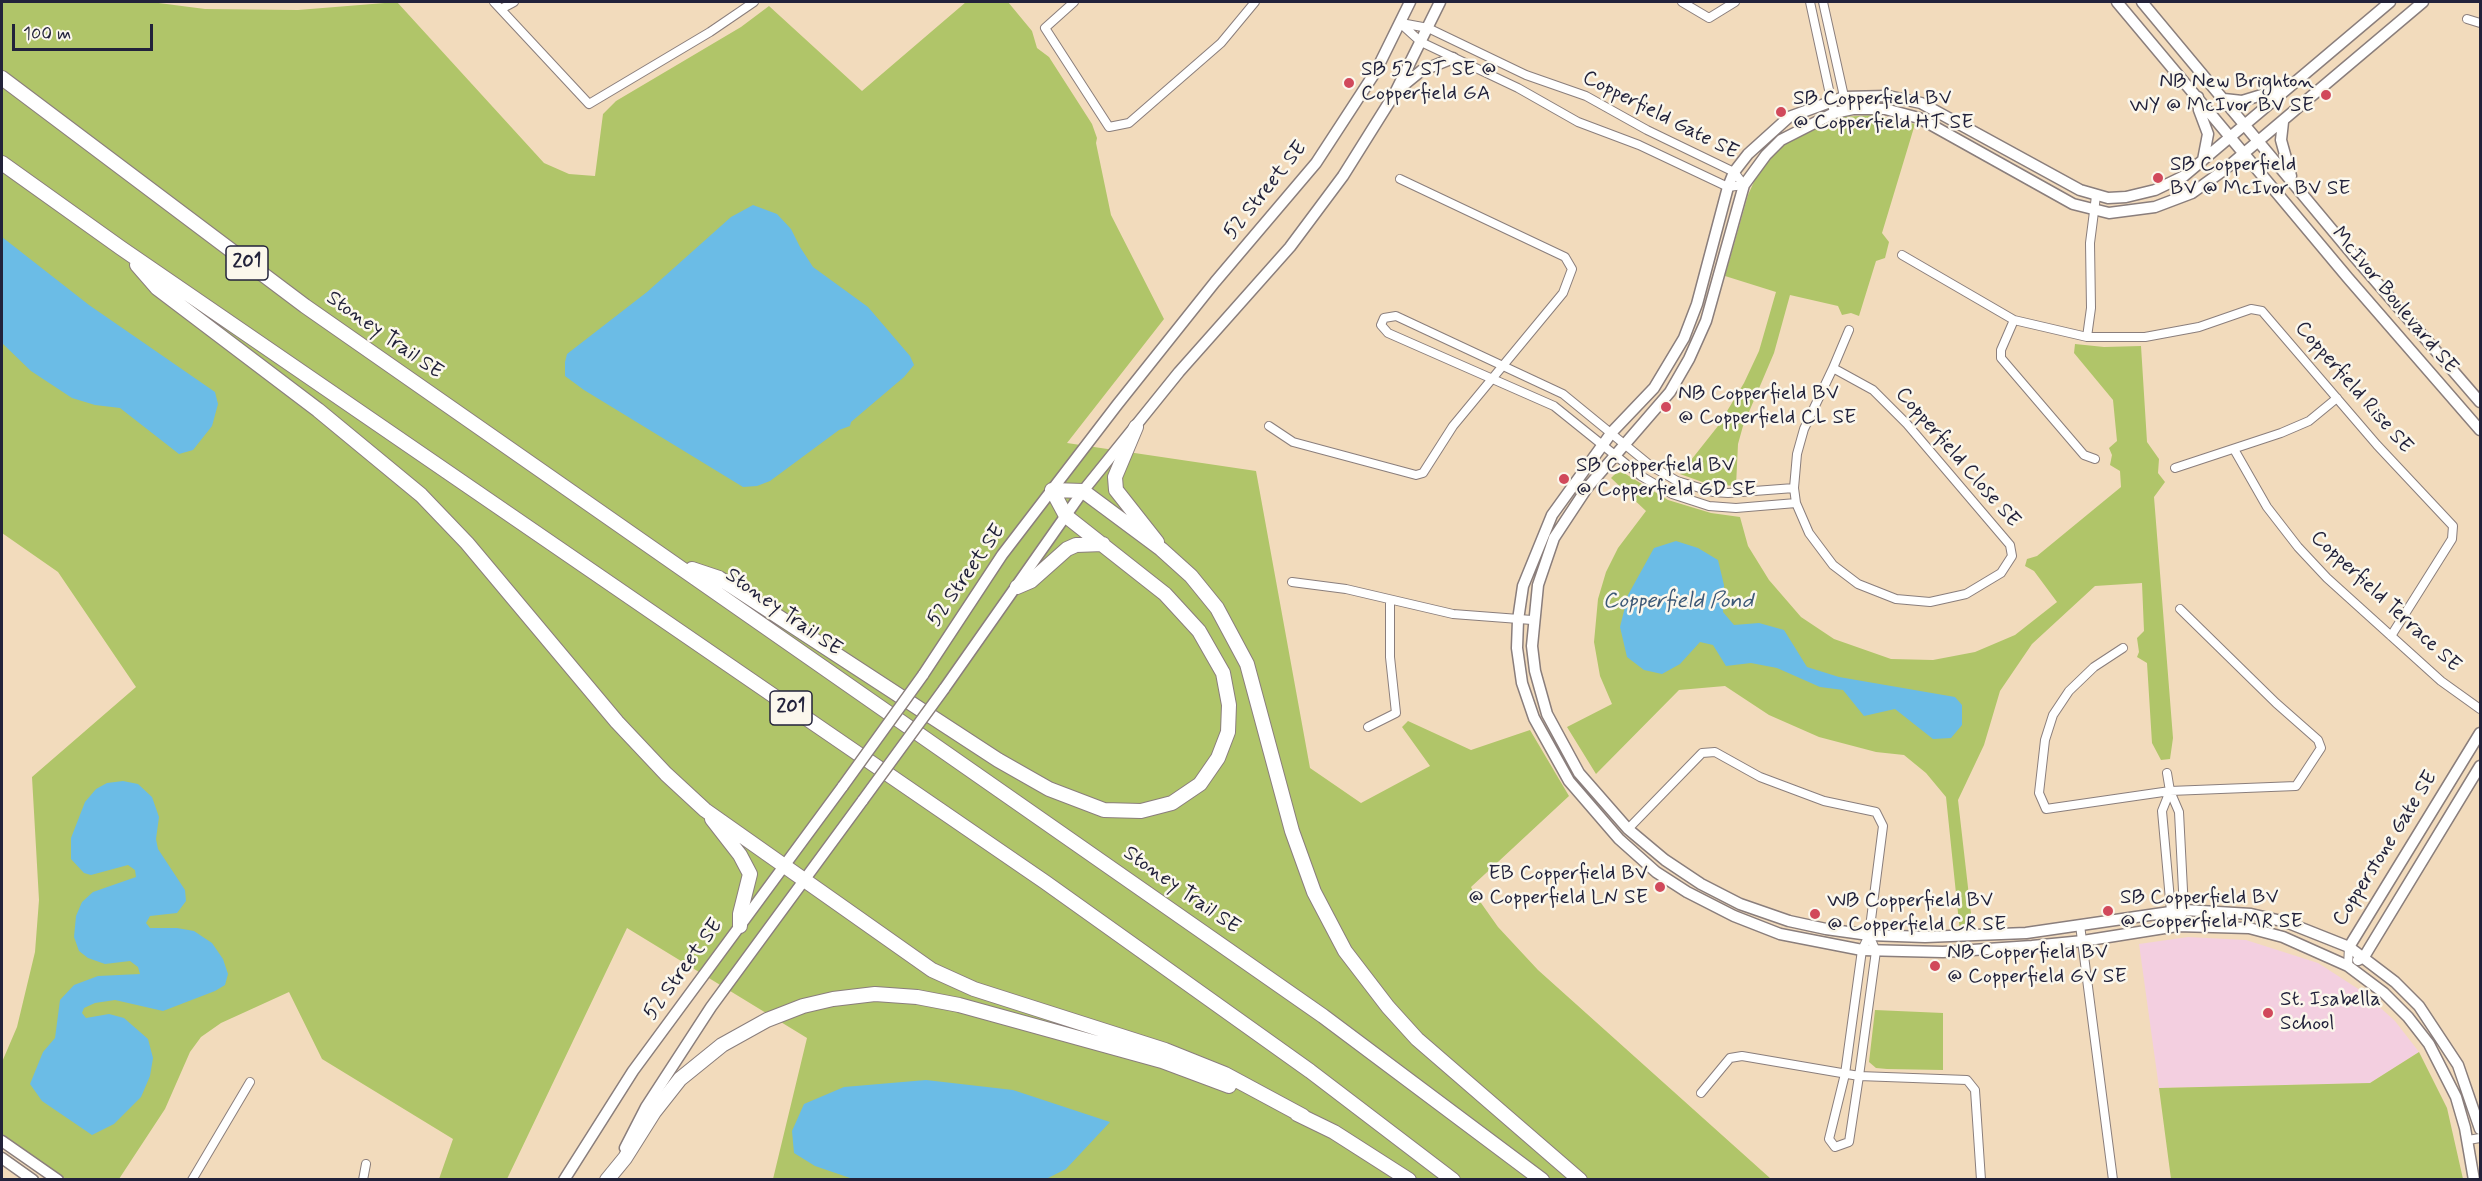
<!DOCTYPE html>
<html>
<head>
<meta charset="utf-8">
<style>
	body { margin:0 }
	#map { position:relative; width:2482px; height:1181px; overflow:hidden; background:#f2dbbc; font-family:Mynerve,sans-serif }
	canvas { display:block }
	.frame { position:absolute; inset:0; border:3px solid #22223b; pointer-events:none }
	.scale { position:absolute; left:12px; top:24px; width:141px; height:27px; box-sizing:border-box; border:3px solid #22223b; border-top:0; padding-left:8px; font-size:18px; line-height:21px; white-space:nowrap; color:#22223b; -webkit-text-stroke:4px #fbf7ec; paint-order:stroke }
</style>
</head>
<body>
<div id="map">
<canvas width="2482" height="1181"></canvas>
<div class="frame"></div>
<div class="scale">100 m</div>
</div>
<script>
const ctx = document.querySelector('canvas').getContext('2d');
ctx.lineJoin = 'round';
function paint(path, color) { ctx.fillStyle = color; ctx.fill(path, 'evenodd'); }
const toPath = rows => new Path2D(rows.map(r => 'M' + r).join(''));
function strokePath(path, color, width, dash) { ctx.strokeStyle = color; ctx.lineWidth = width; ctx.lineCap = dash ? 'butt' : 'round'; ctx.setLineDash(dash || []); ctx.stroke(path); }
function drawText(font, color, halo, rows, align = 'center') {
  ctx.font = font + ' Mynerve,sans-serif'; ctx.lineWidth = 5; ctx.setLineDash([]); ctx.textBaseline = 'middle'; ctx.strokeStyle = halo; ctx.fillStyle = color; for (const [text, x, y, turn = 0] of rows) {
    ctx.save(); ctx.translate(x, y); ctx.rotate((+turn || 0) * Math.PI / 180); ctx.textAlign = isNaN(turn) ? turn : align; if (halo) ctx.strokeText(text, 0, 0); ctx.fillText(text, 0, 0); ctx.restore();
  }
}
const built = toPath([
	[2188,937,2246,940,2318,963,2363,992,2395,1021,2419,1052,2370,1083,2159,1088,2139,944]
]);
const green = toPath([
	[2,2,151,2,205,9,298,10,397,2,544,163,569,174,595,176,603,114,616,101,741,27,769,6,862,91,966,2,1008,2,1032,31,1037,48,1049,57,1092,124,1097,138,1096,143,1111,215,1164,319,1067,443,1256,471,1310,768,1361,803,1430,766,1402,727,1408,721,1471,750,1530,730,1569,796,1471,887,1474,893,1498,927,1538,970,1771,1179,773,1179,807,1038,627,928,507,1179,439,1179,453,1139,322,1059,289,992,221,1023,201,1037,190,1052,165,1109,119,1179,66,1179,2,1134,2,1062,17,1027,35,952,39,900,32,777,136,687,58,572,2,533],
	[1875,115,1915,124,1882,233,1889,242,1885,258,1876,261,1859,316,1851,313,1842,315,1838,306,1790,295,1774,353,1743,426,1738,444,1736,486,1708,484,1680,474,1718,426,1744,383,1759,351,1776,292,1725,276,1748,195,1757,175,1783,144,1822,124,1841,117],
	[2075,344,2104,347,2141,346,2147,442,2159,459,2158,473,2165,482,2154,497,2173,738,2170,759,2161,760,2152,743,2147,663,2137,657,2139,652,2137,638,2144,631,2142,583,2095,586,2032,644,2000,691,1984,745,1958,800,1973,931,1960,932,1946,797,1926,773,1904,755,1876,752,1819,737,1769,715,1725,686,1679,690,1596,774,1567,727,1612,704,1600,676,1594,642,1598,599,1606,572,1618,548,1646,511,1611,478,1617,472,1624,473,1668,500,1711,513,1740,517,1748,546,1769,580,1801,617,1834,639,1891,659,1933,660,1975,652,2015,635,2057,602,2034,571,2025,566,2027,559,2037,556,2121,487,2120,471,2110,465,2112,455,2109,448,2117,441,2113,400,2074,353],
	[1875,1010,1943,1013,1943,1070,1887,1069,1876,1068,1869,1062],
	[2419,1052,2447,1108,2463,1179,2171,1179,2159,1088,2370,1083]
]);
const water = toPath([
	[753,205,777,214,791,229,800,247,813,267,868,307,910,356,914,365,904,377,851,422,850,426,839,430,770,481,757,486,743,487,584,390,565,376,565,362,567,354,647,292,731,217],
	[2,237,89,305,215,392,218,404,212,426,193,450,179,454,120,408,95,405,72,398,31,371,2,343],
	[1676,541,1698,548,1718,560,1724,585,1723,612,1734,625,1759,623,1784,630,1807,667,1839,677,1955,697,1962,705,1962,725,1951,738,1933,739,1895,709,1864,716,1843,690,1820,687,1777,668,1751,663,1726,666,1713,645,1700,642,1680,664,1662,674,1644,670,1627,657,1620,627,1628,595,1654,548],
	[123,781,138,784,152,797,159,817,156,839,158,849,185,890,186,901,177,913,150,916,146,923,150,928,177,928,194,931,212,943,223,959,228,974,225,985,215,991,163,1011,115,1000,95,1003,84,1008,82,1013,86,1018,109,1014,124,1018,148,1039,153,1058,150,1076,141,1097,114,1124,92,1135,42,1101,30,1084,43,1052,55,1038,60,1000,74,985,98,976,140,974,138,967,130,961,105,964,88,958,79,951,74,937,76,916,82,902,93,892,136,877,135,870,128,865,91,875,84,873,71,859,71,838,85,802,96,789,107,783],
	[926,1080,1013,1090,1110,1122,1066,1169,1046,1179,853,1179,815,1166,794,1153,792,1131,804,1104,844,1087]
]);
const street = toPath([
	[494,2,589,104,710,32,754,2],
	[1074,2,1045,28,1109,127,1129,123,1221,43,1255,2],
	[1682,2,1709,18,1735,2],
	[1810,2,1834,113],
	[1823,2,1847,110],
	[501,9,514,2],
	[2467,19,2480,23],
	[1400,23,1421,42,1518,88,1578,122,1639,145,1728,187,1744,185],
	[1401,23,1428,28,1526,75,1586,96,1647,130,1734,172,1744,185],
	[1902,255,2014,320,2087,337,2145,337,2199,327,2251,309,2262,311,2377,445,2453,526,2452,539,2391,636],
	[2014,320,2001,350,2001,358,2084,455,2095,459],
	[2087,337,2091,308,2090,243,2096,196],
	[1833,368,1873,390,1907,424,2010,545,2012,556,2001,573,1966,594,1930,602,1896,599,1858,584,1833,565,1809,533,1796,503,1794,488,1797,454,1804,429,1833,368],
	[1833,368,1849,330],
	[1269,426,1293,442,1416,475,1423,473,1453,426,1563,293,1572,269,1565,257,1400,179],
	[2235,451,2267,507,2298,547,2327,578,2441,681,2480,709],
	[2175,468,2281,433,2309,421,2337,398],
	[1794,488,1728,493,1713,492,1677,481,1651,466,1563,394,1396,316,1384,318,1381,325,1388,333,1554,406,1641,476,1672,494,1709,506,1736,508,1796,503],
	[1292,582,1346,589,1453,614,1532,620],
	[2123,648,2094,667,2069,691,2053,715,2045,740,2039,793,2046,809,2170,791,2296,786,2321,748,2318,740,2276,703,2180,609],
	[1368,727,1396,713,1390,657,1390,600],
	[2167,773,2170,791,2179,812,2184,910,2177,926],
	[2170,791,2162,811,2171,911,2177,926],
	[1628,829,1702,753,1715,752,1760,777,1824,801,1876,812,1883,826,1869,935,1862,950,1845,1074,1829,1139,1835,1147,1849,1142,1859,1076,1876,951,1869,935],
	[2080,925,2113,1180],
	[2348,966,2349,947],
	[1701,1093,1730,1058,1742,1056,1859,1076,1967,1080,1975,1090,1981,1180],
	[2468,1140,2480,1138],
	[192,1180,250,1082],
	[363,1180,366,1164]
]);
const secondary = toPath([
	[2117,2,2348,278,2480,430],
	[2142,2,2353,255,2480,402],
	[2390,2,2184,176,2155,190,2126,197,2108,198,2080,190,1921,103,1888,96,1844,97,1789,117,1748,154,1734,172,1728,187,1697,304,1684,338,1654,388,1612,432,1552,515,1523,586,1518,620,1517,648,1522,683,1534,718,1569,781,1619,839,1656,872,1687,892,1734,916,1780,934,1862,950,1943,952,2032,946,2083,941,2177,926,2249,928,2283,937,2348,966,2384,993,2408,1017,2429,1044,2456,1097,2465,1128,2474,1180],
	[2423,2,2224,170,2192,193,2155,207,2109,213,2073,204,1919,118,1885,109,1853,109,1834,113,1781,140,1766,155,1744,185,1706,321,1689,359,1670,392,1587,488,1554,538,1538,585,1532,646,1535,671,1547,714,1579,773,1628,829,1665,860,1701,884,1740,904,1789,921,1826,929,1869,935,1925,937,2026,933,2184,910,2251,914,2286,922,2349,947,2395,982,2419,1006,2458,1065,2480,1129],
	[1399,89,1421,71,1453,58],
	[2198,97,2199,110,2208,134,2203,160],
	[2224,99,2242,101,2278,90],
	[2283,122,2281,140,2291,176],
	[923,675,1002,555,1117,405,1215,282,1316,163,1376,71,1410,2],
	[944,689,1083,491,1179,372,1290,247,1343,176,1395,93,1440,2],
	[2349,947,2480,733],
	[2358,960,2364,957,2370,947,2480,766],
	[2,1141,58,1180],
	[625,1148,646,1107,711,1007,863,800],
	[2,1158,33,1180],
	[564,1180,633,1071,843,786]
]);
const highway = toPath([
	[2,78,305,306,1323,1016,1542,1180],
	[2,163,121,248,1045,882,1310,1071,1453,1180],
	[137,265,157,288,318,410,421,495,467,543,617,722,666,774,705,810,932,970,974,989,1165,1050,1225,1074,1303,1116],
	[1136,427,1115,477,1116,490,1157,542],
	[1052,490,1083,491,1161,549,1191,576,1217,608,1247,664,1292,831,1314,892,1345,951,1388,1007,1417,1039,1580,1180],
	[692,569,719,578,998,760,1049,789,1104,810,1141,811,1172,803,1200,784,1218,758,1228,732,1229,705,1223,673,1199,631,1165,594,1066,516,1052,490],
	[1017,587,1031,581,1067,549,1076,545,1103,544],
	[712,819,740,855,750,874,740,914,740,926],
	[1297,1114,1334,1132,1409,1180],
	[607,1180,625,1158,654,1112,680,1079,722,1045,767,1020,803,1006,833,999,875,994,917,997,959,1005,1162,1061,1229,1086]
]);
const secondaryBridge = toPath([
	[843,786,923,675],
	[863,800,944,689]
]);
const markers = [
	[1349,83,6,"#d1495b"],
	[2326,95,6,"#d1495b"],
	[1781,112,6,"#d1495b"],
	[2158,178,6,"#d1495b"],
	[1666,407,6,"#d1495b"],
	[1564,479,6,"#d1495b"],
	[1660,887,6,"#d1495b"],
	[2108,911,6,"#d1495b"],
	[1815,914,6,"#d1495b"],
	[1935,966,6,"#d1495b"],
	[2268,1013,6,"#d1495b"]
];
const shields = [
	[247,263,42],
	[791,708,42]
];
const shieldNames = [
	["201",247,263],
	["201",791,708]
];
const poiNames = [
	["SB 52 ST SE @",1361,71],
	["Copperfield GA",1361,95],
	["NB New Brighton",2314,83,"right"],
	["WY @ McIvor BV SE",2314,107,"right"],
	["SB Copperfield BV",1793,100],
	["@ Copperfield HT SE",1793,124],
	["SB Copperfield",2170,166],
	["BV @ McIvor BV SE",2170,190],
	["NB Copperfield BV",1678,395],
	["@ Copperfield CL SE",1678,419],
	["SB Copperfield BV",1576,467],
	["@ Copperfield GD SE",1576,491],
	["EB Copperfield BV",1648,875,"right"],
	["@ Copperfield LN SE",1648,899,"right"],
	["SB Copperfield BV",2120,899],
	["@ Copperfield MR SE",2120,923],
	["WB Copperfield BV",1827,902],
	["@ Copperfield CR SE",1827,926],
	["NB Copperfield BV",1947,954],
	["@ Copperfield GV SE",1947,978],
	["St. Isabella",2280,1001],
	["School",2280,1025]
];
const streetNames = [
	["Copperfield Gate SE",1660,116,27],
	["52 Street SE",1266,191,-51],
	["McIvor Boulevard SE",2394,301,50],
	["Stoney Trail SE",384,336,35],
	["Copperfield Rise SE",2353,388,49],
	["Copperfield Close SE",1957,458,49],
	["52 Street SE",967,576,-55],
	["Copperfield Terrace SE",2385,602,43],
	["Stoney Trail SE",783,613,35],
	["Copperstone Gate SE",2386,849,-58],
	["Stoney Trail SE",1181,891,35],
	["52 Street SE",684,970,-54]
];
const waterNames = [
	["Copperfield Pond",1678,602]
];
paint(built, '#f3cfe0');
paint(green, '#b0c569');
paint(water, '#6bbce6');
strokePath(street, '#8a7e7c', 10);
strokePath(secondary, '#8a7e7c', 13);
strokePath(highway, '#8a7e7c', 16);
strokePath(street, '#fff', 8);
strokePath(secondary, '#fff', 10);
strokePath(highway, '#fff', 14);
strokePath(secondaryBridge, '#8a7e7c', 13, []);
strokePath(secondaryBridge, '#fff', 10);
for (const [x, y, r, color] of markers) { const dot = new Path2D(); dot.arc(x, y, r, 0, 2 * Math.PI); ctx.fillStyle = color; ctx.fill(dot); strokePath(dot, '#fbf7ec', 2); }
for (const [x, y, w] of shields) { const box = new Path2D(); box.roundRect(x - w / 2, y - 17, w, 34, 4.5); ctx.fillStyle = '#fbf7ec'; ctx.fill(box); strokePath(box, '#22223b', 1.5); }
drawText('bold 20px', '#22223b', null, shieldNames);
drawText('21px', '#22223b', '#fbf7ec', poiNames, 'left');
drawText('21px', '#22223b', '#fbf7ec', streetNames);
drawText('italic 22px', '#3c5877', '#fbf7ec', waterNames);
</script>
</body>
</html>
